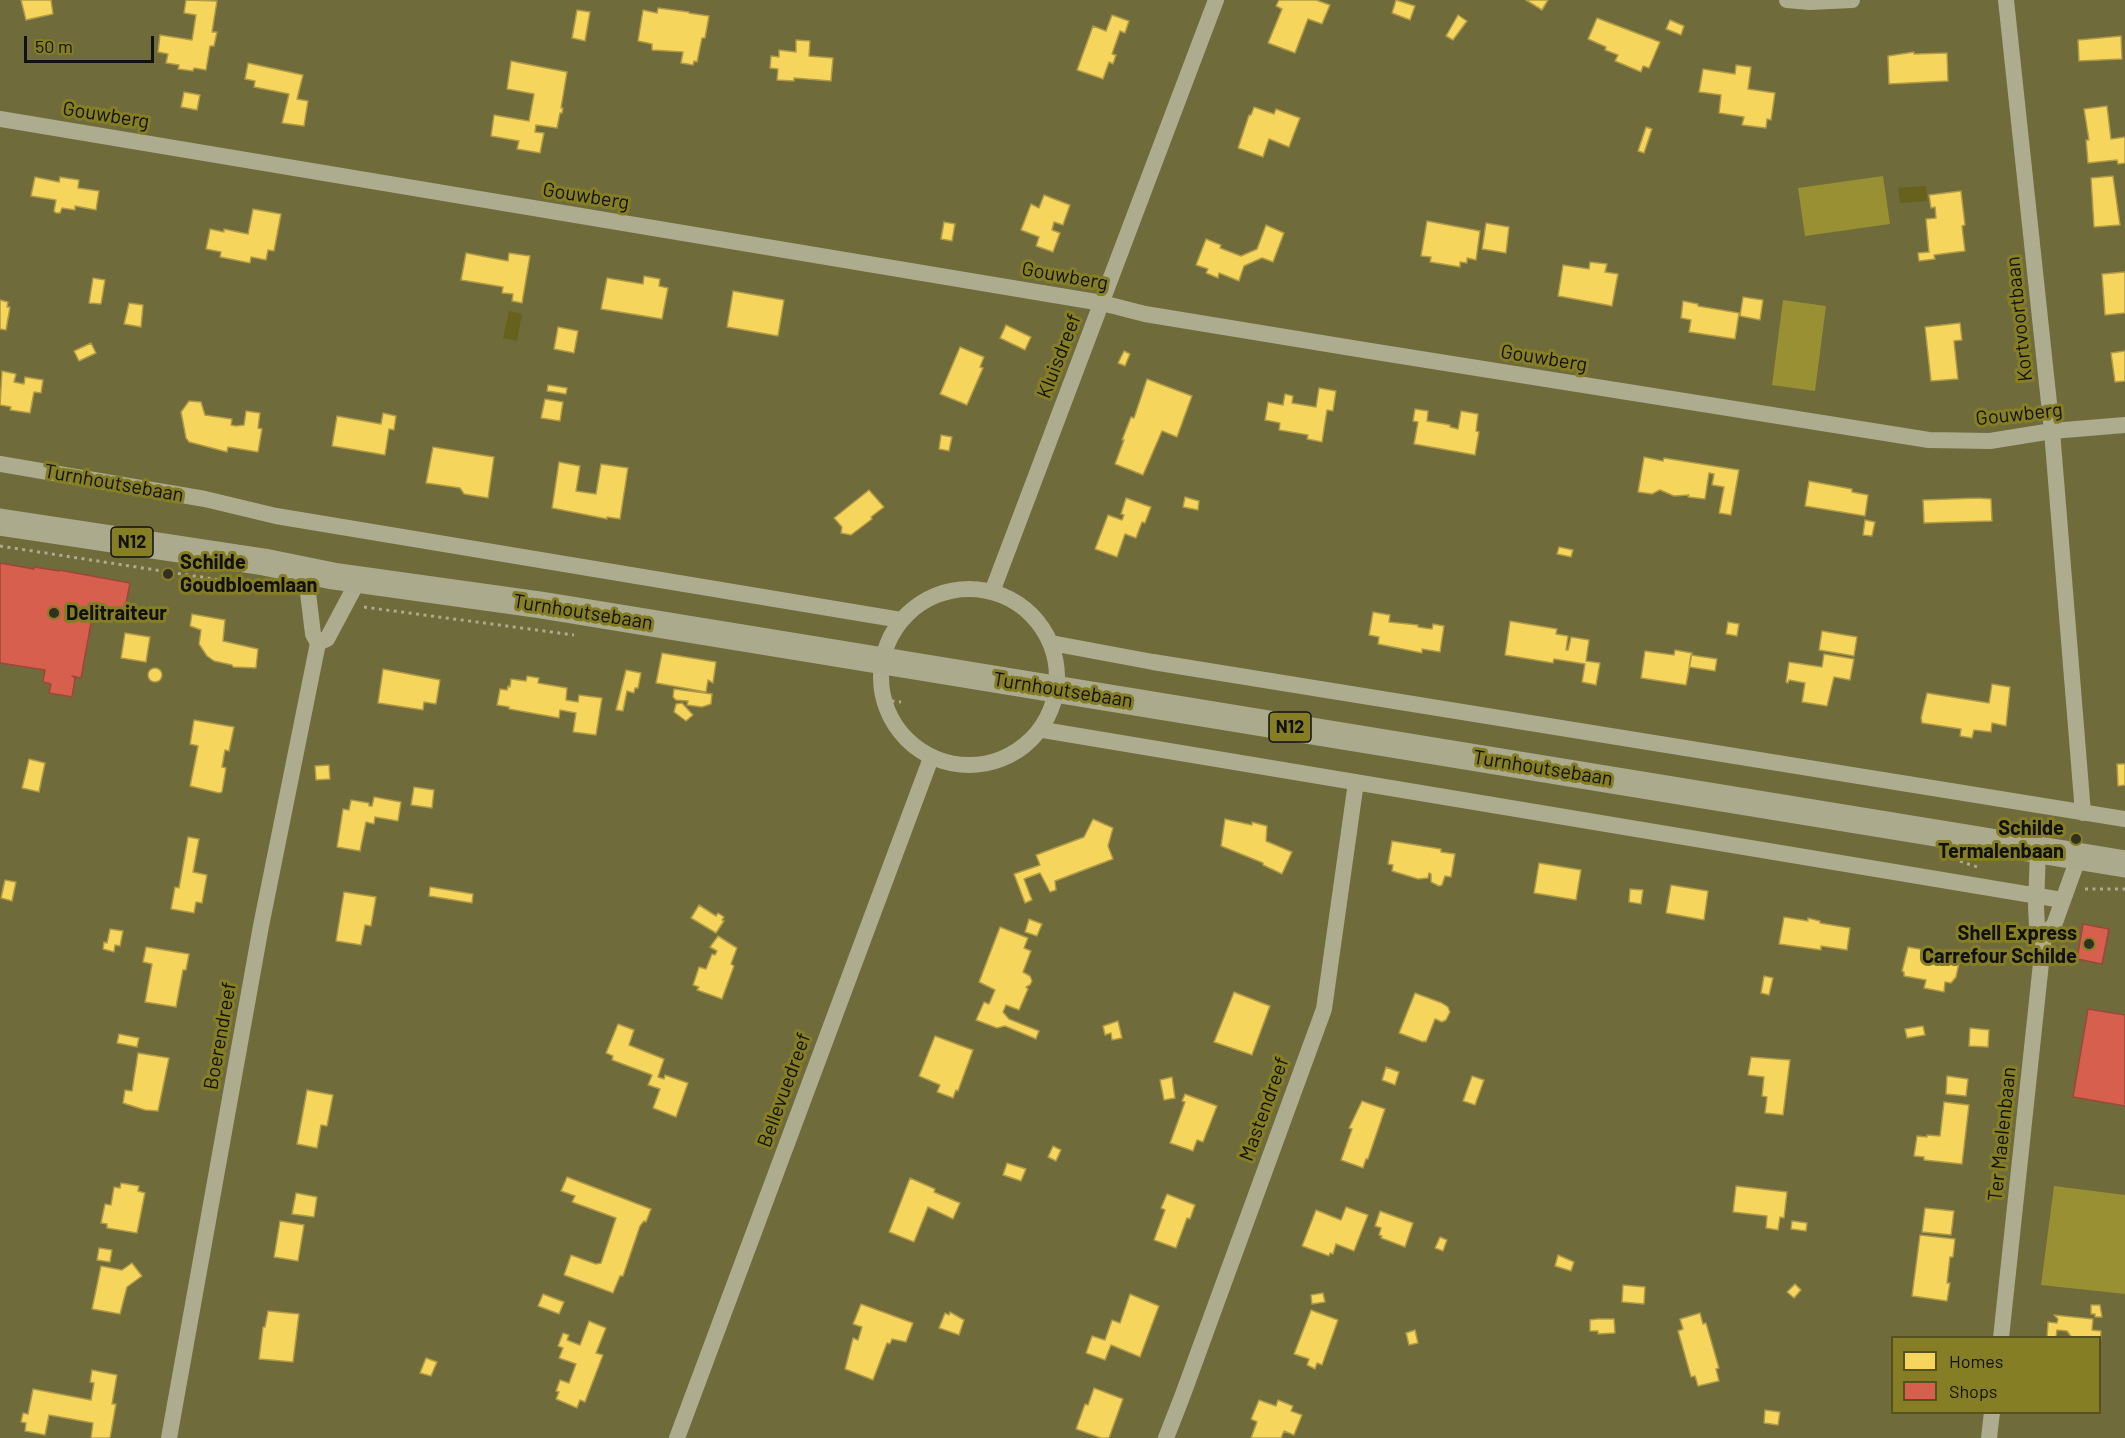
<!DOCTYPE html>
<html>
<head>
<meta charset="utf-8">
<style>
	body { margin:0 }
	#map { position:relative; width:2125px; height:1438px; overflow:hidden; background:#6f6b3b; font-family:Barlow,sans-serif }
	canvas { display:block }
	.legend { position:absolute; left:1891px; top:1336px; width:210px; height:78px; box-sizing:border-box; background:#857e25; border:2px solid #57521d; margin:0; padding:8px 10px; list-style:none; font-size:18px; color:#111 }
	.legend li { display:flex; align-items:center; gap:12px; height:30px }
	.legend b { width:30px; border:2px solid #57521d }
	.scale { position:absolute; left:24px; top:36px; width:130px; height:27px; box-sizing:border-box; border:3px solid #111; border-top:0; padding-left:8px; font-size:18px; line-height:21px; white-space:nowrap; color:#111; -webkit-text-stroke:4px #857e25; paint-order:stroke }
</style>
</head>
<body>
<div id="map">
<canvas width="2125" height="1438"></canvas>
<ul class="legend">
<li><b style="height:16px;background:#f6d55c"></b>Homes</li>
<li><b style="height:16px;background:#d6604d"></b>Shops</li>
</ul>
<div class="scale">50 m</div>
</div>
<script>
const ctx = document.querySelector('canvas').getContext('2d');
ctx.lineJoin = 'round';
function paint(path, color) { ctx.fillStyle = color; ctx.fill(path, 'evenodd'); }
const toPath = rows => new Path2D(rows.map(r => 'M' + r).join(''));
function strokePath(path, color, width, dash) { ctx.strokeStyle = color; ctx.lineWidth = width; ctx.lineCap = dash ? 'butt' : 'round'; ctx.setLineDash(dash || []); ctx.stroke(path); }
function drawText(font, color, halo, rows, align = 'center') {
  ctx.font = font + ' Barlow,sans-serif'; ctx.lineWidth = 6; ctx.setLineDash([]); ctx.textBaseline = 'middle'; ctx.strokeStyle = halo; ctx.fillStyle = color; for (const [text, x, y, turn = 0] of rows) {
    ctx.save(); ctx.translate(x, y); ctx.rotate((+turn || 0) * Math.PI / 180); ctx.textAlign = isNaN(turn) ? turn : align; if (halo) ctx.strokeText(text, 0, 0); ctx.fillText(text, 0, 0); ctx.restore();
  }
}
const green = toPath([
	[1883,176,1890,224,1805,236,1798,188],
	[1783,300,1826,306,1815,391,1772,385],
	[2054,1186,2125,1195,2125,1294,2041,1285]
]);
const water = toPath([
	[1926,186,1927,201,1900,203,1898,188],
	[509,311,522,314,517,341,503,338]
]);
const homes = toPath([
	[21,0,51,0,53,14,26,20,21,0],
	[186,0,217,1,212,32,217,32,214,46,210,46,206,70,194,68,193,71,178,69,179,65,166,63,168,54,158,52,160,35,192,40,196,15,184,13,186,0],
	[1279,0,1316,0,1330,5,1322,24,1308,19,1295,53,1268,43,1282,9,1276,6,1279,0],
	[1396,0,1415,6,1410,20,1392,13,1396,0],
	[1526,0,1548,0,1542,10,1526,0],
	[658,8,689,12,689,13,709,16,705,38,702,38,697,62,694,61,693,65,681,63,683,52,652,50,652,44,638,41,643,10,657,13,658,8],
	[577,10,590,12,585,41,572,38,577,10],
	[1112,15,1129,21,1125,33,1120,31,1112,54,1116,55,1113,64,1109,62,1103,79,1077,70,1093,26,1106,31,1112,15],
	[1458,15,1467,21,1453,40,1446,36,1458,15],
	[1597,18,1660,42,1649,68,1643,66,1641,72,1615,61,1618,55,1605,50,1606,47,1588,39,1597,18],
	[1670,20,1684,26,1681,35,1666,29,1670,20],
	[2121,36,2122,59,2079,61,2078,40,2121,36],
	[796,40,810,41,809,56,833,58,831,81,794,78,794,81,777,80,778,69,770,68,771,56,779,57,779,50,796,52,796,40],
	[1914,52,1914,54,1947,53,1948,81,1889,84,1888,56,1914,52],
	[511,61,567,72,561,108,563,108,562,113,560,113,557,128,536,125,535,132,544,133,540,153,517,149,519,141,491,136,494,115,529,121,534,94,507,89,511,61],
	[248,63,303,75,297,99,308,101,304,126,282,123,289,94,254,87,255,81,245,79,248,63],
	[1736,65,1751,67,1748,89,1775,93,1771,120,1767,119,1766,128,1742,125,1744,117,1719,113,1721,95,1699,92,1703,69,1735,74,1736,65],
	[184,92,200,95,197,110,181,107,184,92],
	[2107,106,2111,139,2125,137,2125,163,2118,164,2117,160,2088,163,2086,140,2089,140,2084,109,2107,106],
	[1254,107,1274,114,1276,109,1300,118,1289,147,1269,139,1263,157,1238,148,1249,115,1251,115,1254,107],
	[1646,127,1652,129,1644,153,1638,151,1646,127],
	[2113,176,2120,225,2094,227,2091,178,2113,176],
	[35,177,59,182,60,177,79,180,78,188,99,191,96,210,75,206,75,210,62,208,60,213,56,213,54,211,56,200,31,196,35,177],
	[1961,191,1965,225,1962,226,1965,251,1934,255,1935,259,1919,261,1918,253,1929,252,1926,219,1936,218,1935,207,1931,208,1929,195,1961,191],
	[1044,195,1070,205,1063,225,1054,222,1052,230,1060,233,1053,252,1036,246,1039,237,1021,230,1031,204,1039,208,1044,195],
	[253,209,281,214,274,251,268,250,266,260,251,257,250,263,220,257,221,252,206,249,210,229,224,232,224,229,248,234,253,209],
	[1427,221,1480,231,1476,260,1467,258,1467,263,1460,262,1460,267,1430,262,1431,257,1421,256,1427,221],
	[944,222,955,224,952,241,941,239,944,222],
	[1486,223,1509,227,1506,253,1482,249,1486,223],
	[1266,225,1284,233,1273,262,1262,258,1244,266,1239,281,1219,273,1218,278,1206,273,1208,269,1196,265,1206,239,1221,245,1220,248,1241,256,1257,249,1266,225],
	[466,253,508,261,509,253,530,256,522,303,512,301,513,294,502,293,503,287,461,280,466,253],
	[1590,262,1607,264,1605,272,1618,274,1612,306,1558,296,1563,265,1589,269,1590,262],
	[2125,272,2125,313,2105,315,2102,274,2125,272],
	[644,276,660,279,659,286,668,288,662,319,601,309,607,278,643,284,644,276],
	[93,278,105,280,101,304,89,303,93,278],
	[733,291,784,300,778,336,727,327,733,291],
	[1743,297,1763,300,1760,320,1740,316,1743,297],
	[0,300,8,302,7,307,10,307,6,330,0,329,0,300],
	[1683,301,1698,304,1698,306,1739,313,1735,339,1689,332,1691,320,1681,318,1683,301],
	[129,303,143,305,141,327,124,324,129,303],
	[1960,323,1962,340,1954,341,1958,379,1931,381,1925,327,1960,323],
	[1006,325,1031,337,1025,350,1000,338,1006,325],
	[558,327,578,331,574,353,554,349,558,327],
	[91,343,96,353,79,361,74,351,91,343],
	[960,347,984,357,980,367,983,368,967,405,940,394,960,347],
	[1124,351,1130,354,1125,366,1118,363,1124,351],
	[2125,351,2125,381,2115,382,2111,353,2125,351],
	[2,371,16,374,14,382,24,384,25,377,43,380,41,393,34,392,30,413,10,410,11,407,0,405,2,371],
	[1147,379,1192,396,1177,437,1162,431,1143,475,1115,464,1124,440,1122,440,1131,417,1134,418,1147,379],
	[548,385,567,388,566,394,547,391,548,385],
	[1319,388,1336,391,1333,411,1327,410,1322,442,1307,439,1308,435,1279,430,1280,423,1265,420,1268,402,1283,405,1285,394,1293,396,1292,403,1316,407,1319,388],
	[545,399,563,402,560,421,541,418,545,399],
	[189,401,201,402,205,415,232,419,231,425,236,426,244,425,246,411,260,413,258,428,262,429,258,452,228,447,227,452,189,442,186,438,181,412,189,401],
	[1415,409,1428,411,1427,421,1450,425,1450,427,1458,429,1461,411,1478,414,1476,431,1479,432,1475,455,1414,444,1418,422,1413,421,1415,409],
	[383,413,396,416,394,430,389,429,385,455,332,446,337,416,381,424,383,413],
	[941,435,952,437,949,451,939,449,941,435],
	[433,447,494,457,488,498,464,494,460,488,426,483,433,447],
	[1644,457,1663,461,1664,458,1739,470,1731,515,1719,513,1724,487,1712,485,1714,474,1709,473,1705,499,1688,497,1689,495,1674,496,1660,490,1652,494,1638,492,1644,457],
	[559,462,580,466,576,491,596,494,601,464,628,468,620,519,607,517,607,519,552,508,559,462],
	[1809,481,1852,489,1852,492,1868,495,1865,516,1805,506,1809,481],
	[869,490,884,507,871,517,872,519,851,535,841,533,842,527,834,518,869,490],
	[1185,497,1199,501,1198,510,1183,507,1185,497],
	[1126,498,1151,507,1145,523,1142,522,1136,538,1125,534,1117,557,1095,549,1108,515,1122,520,1124,515,1121,514,1126,498],
	[1978,498,1991,499,1992,521,1924,523,1923,500,1978,498],
	[1865,520,1875,522,1872,536,1863,535,1865,520],
	[1559,547,1573,550,1571,557,1557,554,1559,547],
	[1373,612,1390,615,1389,622,1418,625,1418,627,1432,629,1433,624,1444,626,1440,652,1422,649,1422,653,1378,644,1379,637,1369,635,1373,612],
	[192,614,225,620,223,641,258,649,256,668,233,667,232,665,214,661,207,656,199,644,201,630,190,626,192,614],
	[1510,621,1557,629,1556,634,1568,636,1566,650,1568,650,1571,637,1589,640,1586,661,1600,663,1596,685,1582,682,1585,664,1554,659,1553,663,1505,655,1510,621],
	[1728,622,1739,624,1737,636,1726,634,1728,622],
	[1822,631,1857,637,1854,656,1819,650,1822,631],
	[125,633,150,637,146,662,121,658,125,633],
	[1675,650,1692,653,1686,685,1641,678,1645,651,1674,655,1675,650],
	[662,653,716,662,713,683,708,680,706,692,656,683,662,653],
	[1824,654,1854,659,1850,680,1834,677,1827,706,1802,702,1805,683,1789,680,1788,683,1786,682,1789,662,1822,667,1824,654],
	[1691,655,1717,659,1715,671,1689,667,1691,655],
	'148 675a7 7 0 1 1 14 0a7 7 0 1 1-14 0Z',
	[383,669,440,680,436,704,424,702,423,710,378,703,383,669],
	[626,670,641,673,638,688,635,688,634,693,627,691,623,711,616,710,626,670],
	[527,676,539,678,538,683,567,688,566,700,578,702,579,695,602,698,596,735,573,732,576,713,560,710,559,718,509,709,509,707,497,705,500,689,507,690,508,686,510,687,511,679,526,681,527,676],
	[1992,684,2010,687,2006,726,1992,723,1991,732,1974,730,1972,738,1960,736,1961,729,1922,723,1921,718,1927,693,1989,703,1992,684],
	[674,689,712,694,711,704,702,707,687,705,688,701,676,700,673,697,674,689],
	[682,703,693,715,686,721,674,712,676,704,682,703],
	[194,720,234,727,229,751,225,750,222,767,226,768,222,792,219,793,190,786,198,746,190,744,194,720],
	[29,759,45,763,39,792,22,788,29,759],
	[2117,764,2125,764,2125,785,2118,786,2117,764],
	[329,765,330,779,316,780,315,766,329,765],
	[414,787,434,790,432,808,411,805,414,787],
	[374,797,401,802,398,821,375,817,374,824,366,822,360,851,337,847,343,809,349,810,351,800,369,803,369,806,372,806,374,797],
	[1093,819,1113,828,1108,846,1113,859,1055,881,1056,890,1050,892,1040,873,1024,879,1032,900,1025,903,1014,874,1040,865,1036,855,1084,837,1093,819],
	[1225,819,1252,825,1252,822,1267,826,1266,841,1292,852,1282,874,1263,865,1263,863,1221,846,1225,819],
	[188,837,199,839,193,872,207,875,202,903,196,902,194,913,171,909,175,887,179,888,188,837],
	[1392,841,1441,849,1441,852,1455,854,1451,877,1445,876,1442,885,1439,886,1431,882,1431,874,1429,873,1428,878,1418,879,1392,871,1393,865,1388,864,1392,841],
	[1539,863,1581,870,1576,900,1534,893,1539,863],
	[5,880,16,882,12,901,1,898,5,880],
	[1671,885,1708,891,1704,920,1666,913,1671,885],
	[430,887,473,894,472,903,429,896,430,887],
	[1630,889,1643,890,1641,904,1629,902,1630,889],
	[344,892,376,897,371,926,365,925,361,945,336,941,344,892],
	[699,905,716,916,718,913,724,917,722,920,724,921,716,933,691,918,699,905],
	[1784,917,1808,921,1808,918,1820,921,1820,923,1850,928,1847,950,1821,946,1821,950,1779,944,1784,917],
	[1029,919,1042,924,1037,936,1025,932,1029,919],
	[1000,927,1028,938,1024,948,1031,951,1023,972,1030,976,1032,981,1030,985,1026,987,1028,989,1019,1010,1006,1005,1003,1012,1009,1019,1039,1031,1036,1039,1005,1026,997,1028,976,1020,984,1002,989,1004,995,990,979,982,1000,927],
	[110,929,123,931,120,946,115,945,114,952,103,949,104,942,107,943,110,929],
	[718,936,737,948,731,964,734,966,722,999,697,990,699,987,693,985,699,967,706,969,712,954,715,955,717,951,710,947,718,936],
	[146,947,189,954,186,970,183,970,176,1007,145,1002,152,964,143,962,146,947],
	[1908,947,1925,950,1928,953,1960,958,1956,977,1951,983,1945,982,1944,992,1924,988,1926,980,1904,976,1904,972,1902,971,1908,947],
	[1764,976,1773,978,1769,995,1761,993,1764,976],
	[1234,992,1270,1006,1252,1055,1214,1042,1234,992],
	[1415,993,1442,1003,1448,1007,1450,1012,1446,1020,1442,1022,1435,1019,1426,1042,1424,1041,1423,1042,1399,1033,1415,993],
	[1118,1021,1122,1038,1112,1040,1111,1033,1105,1035,1103,1026,1118,1021],
	[618,1024,634,1030,629,1045,664,1059,658,1077,664,1079,665,1075,688,1083,676,1117,653,1108,660,1089,648,1085,652,1075,612,1060,613,1056,606,1053,618,1024],
	[1923,1026,1925,1035,1907,1038,1905,1029,1923,1026],
	[1970,1028,1989,1030,1988,1047,1969,1046,1970,1028],
	[119,1034,139,1038,137,1047,117,1043,119,1034],
	[935,1036,973,1050,958,1091,956,1090,953,1098,937,1092,940,1085,919,1076,935,1036],
	[138,1053,169,1058,158,1111,145,1110,123,1103,125,1090,132,1091,138,1053],
	[1751,1057,1790,1060,1783,1115,1765,1113,1767,1097,1762,1096,1764,1077,1748,1075,1751,1057],
	[1386,1067,1399,1072,1395,1085,1382,1080,1386,1067],
	[1472,1076,1484,1080,1475,1105,1463,1101,1472,1076],
	[1947,1076,1968,1079,1966,1096,1946,1094,1947,1076],
	[1172,1077,1175,1098,1164,1100,1160,1080,1172,1077],
	[307,1090,333,1095,327,1126,321,1125,317,1148,297,1144,307,1090],
	[1185,1094,1217,1106,1203,1142,1197,1140,1193,1151,1170,1143,1185,1102,1182,1101,1185,1094],
	[1362,1101,1385,1109,1368,1159,1366,1159,1363,1168,1341,1160,1352,1129,1349,1128,1362,1101],
	[1944,1102,1969,1105,1962,1164,1924,1160,1924,1157,1914,1156,1917,1136,1927,1137,1927,1135,1940,1136,1944,1102],
	[1053,1146,1061,1150,1056,1161,1048,1157,1053,1146],
	[1007,1163,1026,1169,1021,1181,1003,1175,1007,1163],
	[567,1177,651,1209,646,1222,644,1221,640,1226,623,1276,620,1276,613,1293,564,1275,571,1255,596,1264,601,1263,616,1218,572,1202,575,1196,561,1191,567,1177],
	[910,1178,935,1189,934,1192,960,1203,953,1219,928,1207,914,1242,889,1232,910,1178],
	[121,1183,139,1186,138,1191,145,1193,137,1233,107,1228,107,1224,101,1223,105,1204,111,1205,114,1187,120,1188,121,1183],
	[1736,1186,1787,1192,1784,1218,1780,1217,1778,1230,1766,1228,1767,1216,1733,1212,1736,1186],
	[296,1193,317,1197,314,1217,292,1214,296,1193],
	[1167,1194,1195,1205,1190,1219,1187,1218,1176,1248,1154,1240,1165,1210,1161,1208,1167,1194],
	[1346,1207,1368,1215,1354,1251,1336,1244,1333,1254,1330,1253,1329,1256,1302,1246,1316,1210,1341,1220,1346,1207],
	[1925,1208,1954,1211,1951,1235,1922,1232,1925,1208],
	[1380,1211,1413,1223,1405,1247,1381,1238,1382,1236,1379,1235,1381,1228,1375,1226,1380,1211],
	[280,1221,304,1225,298,1261,274,1257,280,1221],
	[1792,1221,1807,1223,1806,1231,1791,1229,1792,1221],
	[1920,1235,1955,1239,1953,1257,1950,1257,1947,1283,1950,1283,1947,1301,1912,1296,1920,1235],
	[1440,1237,1447,1240,1443,1251,1435,1248,1440,1237],
	[99,1248,112,1250,110,1262,97,1260,99,1248],
	[1558,1255,1574,1262,1571,1271,1555,1266,1558,1255],
	[132,1263,142,1276,127,1287,120,1314,92,1309,101,1266,122,1270,132,1263],
	[1795,1284,1801,1290,1794,1298,1787,1292,1795,1284],
	[1623,1285,1645,1287,1644,1304,1622,1302,1623,1285],
	[1323,1293,1325,1302,1312,1304,1311,1295,1323,1293],
	[543,1294,564,1302,559,1314,538,1306,543,1294],
	[1130,1294,1159,1306,1140,1357,1111,1345,1105,1360,1086,1353,1092,1336,1105,1340,1112,1320,1120,1323,1130,1294],
	[861,1304,913,1323,906,1342,892,1339,890,1344,887,1343,873,1380,845,1369,853,1338,858,1340,862,1327,853,1324,861,1304],
	[2091,1305,2100,1305,2102,1317,2095,1317,2095,1314,2091,1314,2091,1305],
	[1311,1310,1338,1320,1322,1365,1317,1363,1315,1369,1307,1365,1309,1359,1294,1354,1311,1310],
	[268,1311,299,1314,293,1362,259,1359,263,1327,265,1327,268,1311],
	[950,1312,964,1320,959,1335,939,1328,945,1313,949,1315,950,1312],
	[1700,1313,1703,1324,1706,1323,1719,1368,1716,1369,1719,1381,1698,1386,1695,1376,1691,1377,1678,1331,1683,1329,1680,1319,1700,1313],
	[2054,1315,2093,1319,2092,1330,2101,1331,2100,1347,2100,1338,2072,1338,2067,1331,2057,1330,2056,1338,2047,1338,2048,1322,2057,1323,2058,1319,2054,1315],
	[1597,1319,1614,1319,1615,1333,1598,1334,1598,1331,1590,1331,1590,1320,1597,1319],
	[589,1321,606,1328,596,1353,603,1355,585,1402,580,1400,577,1408,556,1399,559,1392,556,1391,560,1380,569,1383,576,1364,559,1358,563,1348,558,1346,563,1333,569,1335,567,1340,580,1345,589,1321],
	[1415,1330,1418,1343,1409,1345,1406,1333,1415,1330],
	[426,1358,437,1362,431,1376,420,1373,426,1358],
	[92,1370,117,1375,112,1404,116,1404,110,1438,91,1438,93,1423,49,1415,45,1435,25,1431,26,1423,21,1422,23,1413,28,1414,33,1389,91,1400,94,1383,90,1382,92,1370],
	[1094,1388,1123,1399,1109,1438,1101,1438,1076,1429,1085,1404,1088,1405,1094,1388],
	[1259,1400,1276,1406,1278,1400,1293,1406,1291,1411,1302,1415,1294,1435,1284,1431,1281,1438,1251,1438,1257,1422,1251,1419,1259,1400],
	[1765,1410,1780,1412,1778,1425,1764,1423,1765,1410]
]);
const shops = toPath([
	[0,563,34,569,34,567,59,571,59,570,130,583,124,614,89,608,89,612,93,612,81,678,72,676,75,678,72,697,49,693,51,684,43,682,45,670,0,663,0,563],
	[2083,924,2109,929,2102,964,2077,959,2083,924],
	[2088,1009,2125,1015,2125,1106,2073,1097,2088,1009]
]);
const path = toPath([
	[0,546,266,587],
	[364,607,574,635],
	[884,700,901,702],
	[1960,861,1980,868],
	[2085,889,2125,889]
]);
const street = toPath([
	[1787,0,1810,2,1852,0],
	[2006,0,2052,431,2083,813],
	[0,119,1102,303,1145,314,1364,350,1929,440,1990,441,2052,431,2125,425],
	[0,464,205,499,276,516,901,620],
	'881 677a88 88 0 1 1 176 0a88 88 0 1 1-176 0Z',
	[992,592,1216,0],
	[318,643,327,639,359,579],
	[1051,643,1153,662,2125,819],
	[1043,730,2062,900],
	[2038,849,2036,907,2037,926,2044,935],
	[2001,1338,2044,935,2054,925,2079,856],
	[169,1438,261,926,318,643,313,634,308,593,300,570],
	[677,1438,931,758],
	[1166,1438,1182,1397,1324,1009,1356,782],
	[1989,1438,1992,1412]
]);
const primary = toPath([
	[0,522,264,562,333,576,541,605,2125,864]
]);
const markers = [
	[168,574,6,"#323020"],
	[54,613,6,"#323020"],
	[2076,839,6,"#323020"],
	[2089,944,6,"#323020"]
];
const shields = [
	[132,542,42],
	[1290,727,42]
];
const shieldNames = [
	["N12",132,542],
	["N12",1290,727]
];
const streetNames = [
	["Gouwberg",106,115,9],
	["Gouwberg",586,196,9],
	["Gouwberg",1065,276,10],
	["Kortvoortbaan",2019,319,-96],
	["Kluisdreef",1059,356,-69],
	["Gouwberg",1544,358,9],
	["Gouwberg",2019,414,-6],
	["Turnhoutsebaan",114,483,10],
	["Turnhoutsebaan",583,612,9],
	["Turnhoutsebaan",1063,690,9],
	["Turnhoutsebaan",1543,768,9],
	["Boerendreef",220,1036,-80],
	["Bellevuedreef",784,1090,-70],
	["Mastendreef",1264,1109,-70],
	["Ter Maelenbaan",2002,1134,-84]
];
const poiNames = [
	["Schilde",180,562],
	["Goudbloemlaan",180,585],
	["Delitraiteur",66,613],
	["Schilde",2064,828,"right"],
	["Termalenbaan",2064,851,"right"],
	["Shell Express",2077,933,"right"],
	["Carrefour Schilde",2077,956,"right"]
];
paint(green, '#998f33');
paint(water, '#66611d');
paint(homes, '#f6d55c');
strokePath(homes, '#b19a46', 1.5);
paint(shops, '#d6604d');
strokePath(shops, '#9b483b', 1.5);
strokePath(path, '#aeac8e', 3, [3, 4.5]);
strokePath(street, '#aeac8e', 16);
strokePath(primary, '#abaa8c', 27);
for (const [x, y, r, color] of markers) { const dot = new Path2D(); dot.arc(x, y, r, 0, 2 * Math.PI); ctx.fillStyle = color; ctx.fill(dot); strokePath(dot, '#857e25', 2); }
for (const [x, y, w] of shields) { const box = new Path2D(); box.roundRect(x - w / 2, y - 15, w, 30, 4.5); ctx.fillStyle = '#857e25'; ctx.fill(box); strokePath(box, '#111', 1.5); }
drawText('bold 18px', '#111', null, shieldNames);
drawText('20px', '#111', '#857e25', streetNames);
drawText('bold 20px', '#111', '#857e25', poiNames, 'left');
</script>
</body>
</html>
